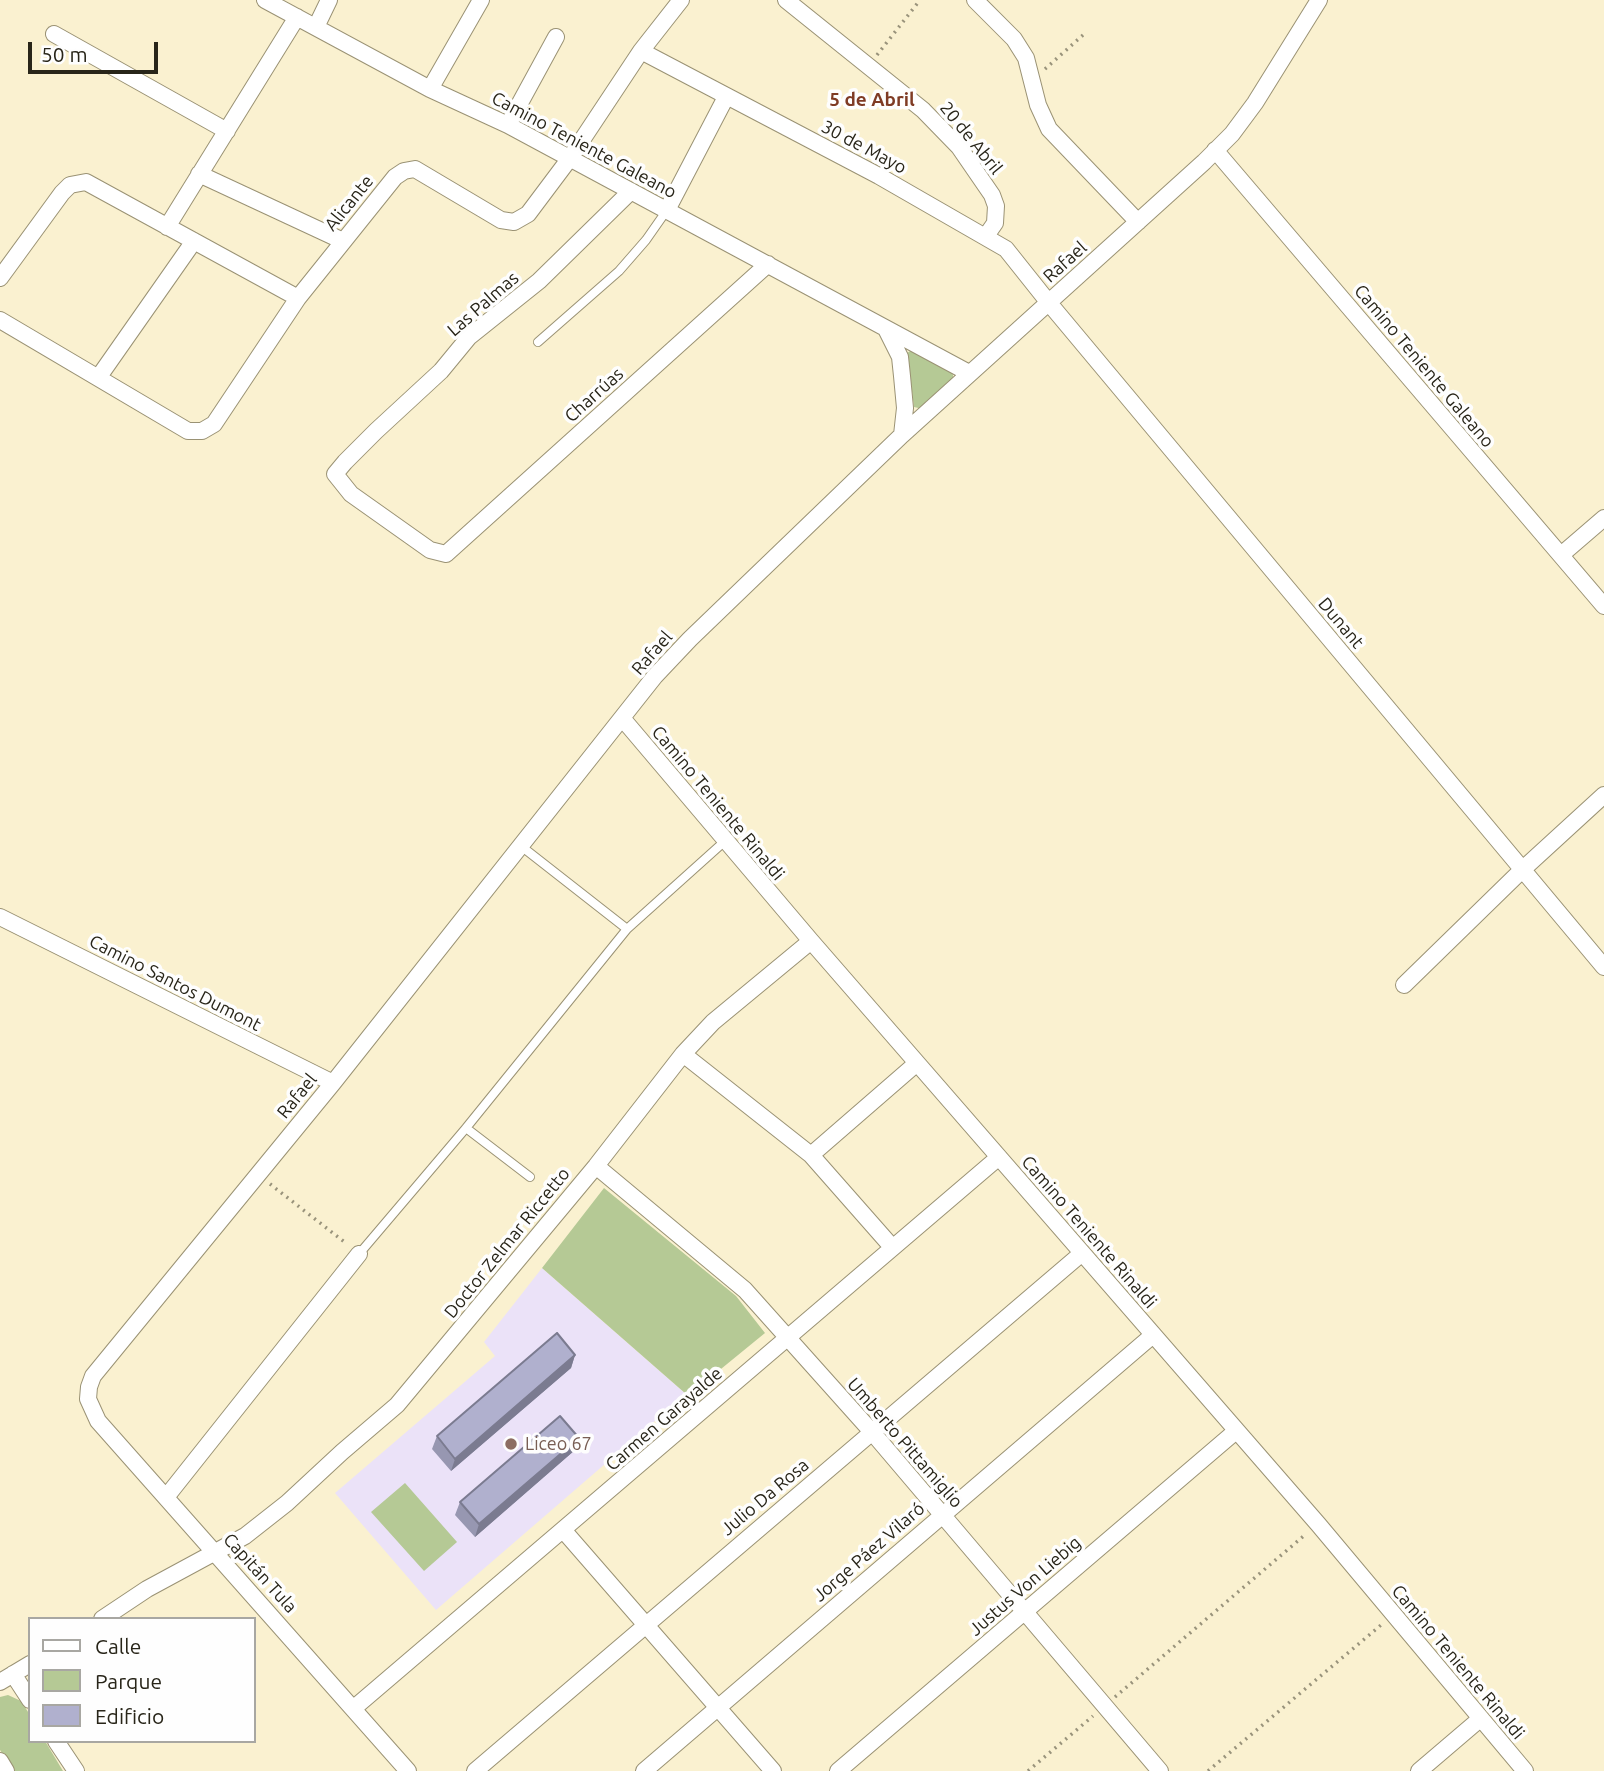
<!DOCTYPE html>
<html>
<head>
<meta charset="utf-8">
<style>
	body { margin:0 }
	#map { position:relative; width:1604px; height:1771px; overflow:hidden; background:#faf1d0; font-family:Ubuntu,sans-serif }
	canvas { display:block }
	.legend { position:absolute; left:28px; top:1617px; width:228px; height:126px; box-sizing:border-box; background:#fefefe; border:2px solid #a8a7a2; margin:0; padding:9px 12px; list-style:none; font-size:21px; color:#282519 }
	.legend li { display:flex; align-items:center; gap:14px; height:35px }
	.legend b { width:35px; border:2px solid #a8a7a2 }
	.scale { position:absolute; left:28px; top:42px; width:130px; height:32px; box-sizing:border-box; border:4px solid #282519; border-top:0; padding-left:9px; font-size:21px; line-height:24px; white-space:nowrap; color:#282519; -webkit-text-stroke:5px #fefefe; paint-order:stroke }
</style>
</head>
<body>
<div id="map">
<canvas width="1604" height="1771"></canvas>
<ul class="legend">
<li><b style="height:9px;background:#fff"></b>Calle</li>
<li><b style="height:19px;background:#b5c995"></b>Parque</li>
<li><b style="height:19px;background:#b0b0ce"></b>Edificio</li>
</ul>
<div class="scale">50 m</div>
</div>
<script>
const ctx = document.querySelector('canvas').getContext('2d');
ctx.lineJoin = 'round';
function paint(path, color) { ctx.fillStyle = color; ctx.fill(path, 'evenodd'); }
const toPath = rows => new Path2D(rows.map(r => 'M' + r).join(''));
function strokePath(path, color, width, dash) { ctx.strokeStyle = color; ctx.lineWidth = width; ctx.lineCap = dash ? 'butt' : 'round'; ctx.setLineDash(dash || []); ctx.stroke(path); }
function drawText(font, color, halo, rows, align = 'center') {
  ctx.font = font + ' Ubuntu,sans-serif'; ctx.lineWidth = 7; ctx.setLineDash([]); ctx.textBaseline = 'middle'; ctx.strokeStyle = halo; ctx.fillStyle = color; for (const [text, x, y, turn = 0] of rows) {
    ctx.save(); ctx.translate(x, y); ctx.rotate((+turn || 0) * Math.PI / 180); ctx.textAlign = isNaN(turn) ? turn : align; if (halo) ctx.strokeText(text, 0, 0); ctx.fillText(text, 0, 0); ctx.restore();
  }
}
const education = toPath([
	[542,1268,686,1394,436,1610,335,1493,495,1356,484,1342]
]);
const green = toPath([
	[912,350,951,370,953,375,953,380,923,409,914,407,907,353],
	[604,1188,736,1296,765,1333,694,1391,686,1394,542,1268],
	[405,1483,457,1542,424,1571,371,1512],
	[8,1695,21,1701,30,1715,30,1741,45,1741,63,1771,14,1771,0,1750,0,1697]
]);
const path = toPath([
	[877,55,920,0],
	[1045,69,1083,35],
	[270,1184,347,1244],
	[1115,1697,1306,1534],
	[1028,1771,1093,1716],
	[1208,1771,1381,1625]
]);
const service = toPath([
	[538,342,619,271,646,240,667,210],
	[521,846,627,929],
	[466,1128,530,1177],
	[359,1254,466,1128,627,929,725,841]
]);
const minor = toPath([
	[265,0,430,89,508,125,969,373],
	[786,0,923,110,959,147,992,195,996,206,995,223,986,236],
	[975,0,1014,39,1026,58,1038,105,1049,129,1138,222],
	[316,27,329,0],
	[54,34,227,131],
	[641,51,879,176,1006,249,1049,303,1604,967],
	[430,89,481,0],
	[508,125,556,37],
	[1215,150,1604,606],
	[199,174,343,241],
	[631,191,539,281,469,337,441,371,376,431,345,462,335,474,351,494,430,550,446,554,768,264],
	[667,210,726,97],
	[167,227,297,17],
	[0,278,62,193,70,185,86,182,298,298],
	[0,320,188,431,202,431,214,424,298,298,395,177,404,171,415,169,501,220,514,222,528,214,570,158,641,51,681,0],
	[886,329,900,357,902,376,905,408,902,435],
	[98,378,194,241],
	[1561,555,1604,518],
	[622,718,811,941,1318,1524,1525,1771],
	[0,917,333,1083],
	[1404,985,1522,870,1604,795],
	[683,1054,811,1155,892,1247],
	[811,1155,917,1063],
	[596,1166,745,1290,872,1432,1160,1771],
	[167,1496,359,1254],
	[564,1531,773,1771],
	[102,1619,147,1589,245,1536,287,1503,342,1452,397,1405,596,1166,683,1054,713,1022,811,941],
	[13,1674,30,1700],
	[0,1682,30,1664],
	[354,1708,999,1157],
	[56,1741,76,1771],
	[0,1761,6,1771],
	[408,1771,98,1421,88,1399,89,1387,93,1376,333,1083,655,676,690,639,902,435,1204,162,1232,134,1255,103,1319,0],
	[475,1771,1081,1254],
	[644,1771,1153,1335],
	[838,1771,1236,1431],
	[1419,1771,1480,1719]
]);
const wall = toPath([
	[575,1355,571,1368,451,1471,432,1449,437,1436],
	[575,1450,475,1537,455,1515,460,1502]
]);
const shadedWall = toPath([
	[575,1355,571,1368,451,1471,455,1459],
	[579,1438,575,1450,475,1537,479,1524]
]);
const building = toPath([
	[557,1333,575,1355,455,1459,437,1436,557,1333],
	[560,1416,579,1438,479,1524,460,1502,560,1416]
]);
const markers = [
	[511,1444,7,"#8d6e63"]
];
const streetNames = [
	["20 de Abril",971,138,51],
	["Camino Teniente Galeano",584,145,28],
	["30 de Mayo",864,147,28],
	["Alicante",349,203,-51],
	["Rafael",1065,262,-42],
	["Las Palmas",483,304,-41],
	["Camino Teniente Galeano",1424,366,50],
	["Charrúas",594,395,-42],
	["Dunant",1341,623,50],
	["Rafael",652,653,-49],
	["Camino Teniente Rinaldi",718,803,50],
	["Camino Santos Dumont",175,983,27],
	["Rafael",297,1096,-51],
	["Camino Teniente Rinaldi",1089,1232,49],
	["Doctor Zelmar Riccetto",507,1243,-51],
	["Carmen Garayalde",664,1419,-41],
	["Umberto Pittamiglio",905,1443,49],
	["Julio Da Rosa",765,1497,-40],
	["Jorge Páez Vilaró",869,1552,-41],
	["Capitán Tula",260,1573,48],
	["Justus Von Liebig",1025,1586,-41],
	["Camino Teniente Rinaldi",1458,1662,50]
];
const educationNames = [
	["Liceo 67",525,1444]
];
const neighbourhoodNames = [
	["5 de Abril",872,100]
];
paint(education, '#ebe2f8');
paint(green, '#b5c995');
strokePath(service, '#9a9274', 10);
strokePath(minor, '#9a9274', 18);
strokePath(path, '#99937b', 3.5, [2, 5]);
strokePath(service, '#fff', 8);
strokePath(minor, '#fff', 16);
paint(wall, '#9797b1');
paint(shadedWall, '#7b7b90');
paint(building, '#b0b0ce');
strokePath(building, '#7b7b90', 2);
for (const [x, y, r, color] of markers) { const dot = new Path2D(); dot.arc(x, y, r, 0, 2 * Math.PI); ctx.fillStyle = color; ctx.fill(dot); strokePath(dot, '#fefefe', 2.5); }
drawText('18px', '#282519', '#fefefe', streetNames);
drawText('18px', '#785e54', '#fefefe', educationNames, 'left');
drawText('bold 19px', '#7f3b24', '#fefefe', neighbourhoodNames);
</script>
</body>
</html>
